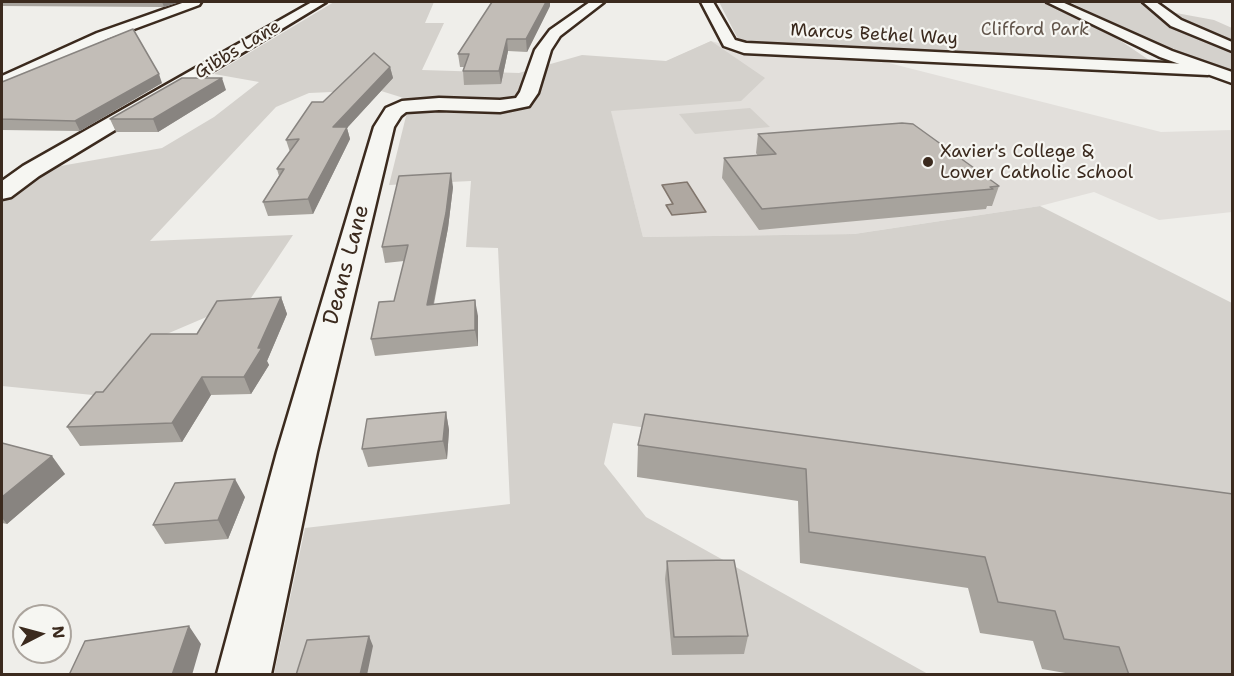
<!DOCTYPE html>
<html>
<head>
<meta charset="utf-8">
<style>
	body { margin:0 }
	#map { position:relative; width:1234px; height:676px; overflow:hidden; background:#efeeea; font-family:"Shantell Sans",sans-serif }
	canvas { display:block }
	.frame { position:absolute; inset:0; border:3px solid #3b2a1e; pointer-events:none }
	.north { position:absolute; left:12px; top:604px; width:60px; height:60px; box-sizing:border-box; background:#f6f6f2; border:2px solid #aba49d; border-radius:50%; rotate:84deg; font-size:16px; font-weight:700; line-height:24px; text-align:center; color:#3b2a1e }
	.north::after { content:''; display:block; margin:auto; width:21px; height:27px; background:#3b2a1e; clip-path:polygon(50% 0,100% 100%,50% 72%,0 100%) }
</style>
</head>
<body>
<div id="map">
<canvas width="1234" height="676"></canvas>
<div class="frame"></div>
<div class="north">N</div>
</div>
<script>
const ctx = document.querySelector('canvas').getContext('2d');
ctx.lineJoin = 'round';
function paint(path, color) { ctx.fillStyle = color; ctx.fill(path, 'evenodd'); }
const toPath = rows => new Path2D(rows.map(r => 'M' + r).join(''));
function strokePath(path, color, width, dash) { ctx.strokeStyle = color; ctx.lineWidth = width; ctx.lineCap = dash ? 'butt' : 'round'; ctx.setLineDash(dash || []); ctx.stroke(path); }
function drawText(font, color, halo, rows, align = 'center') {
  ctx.font = font + ' "Shantell Sans",sans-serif'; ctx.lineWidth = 4.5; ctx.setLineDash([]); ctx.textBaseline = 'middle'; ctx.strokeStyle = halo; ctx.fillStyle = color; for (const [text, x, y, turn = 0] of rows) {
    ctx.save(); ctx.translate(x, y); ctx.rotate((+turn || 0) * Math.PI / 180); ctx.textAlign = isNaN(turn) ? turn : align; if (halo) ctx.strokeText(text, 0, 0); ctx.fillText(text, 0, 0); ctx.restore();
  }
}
const built = toPath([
	[711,41,764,55,873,59,1161,132,1232,130,1232,212,1159,220,1094,192,1040,206,854,234,643,237,605,89]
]);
const green = toPath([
	[334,2,434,2,425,23,444,23,422,70,519,73,582,55,666,61,711,41,765,78,741,101,611,111,643,237,854,234,1040,206,1232,303,1232,514,613,423,604,464,646,517,928,674,274,674,305,528,510,504,498,248,466,247,471,181,389,185,410,100,378,90,309,93,276,107,150,241,293,235,251,298,155,339,103,396,2,386,2,199,55,167,162,148,214,117,259,82,214,74],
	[719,2,1042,2,1115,37,1155,64,778,47,738,39],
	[1069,2,1141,2,1149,8,1214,20,1232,28,1232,74,1151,43,1149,39],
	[750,108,770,127,695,134,679,114]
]);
const water = toPath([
	[687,182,706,212,672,215,666,205,673,204,662,185,687,182]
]);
const minor = toPath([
	[185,2,201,2,199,5,107,39,2,87,2,76,97,33,185,2],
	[312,2,326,2,39,176,11,197,2,199,2,181,23,166,312,2],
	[590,2,604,2,560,36,551,50,538,93,529,106,500,112,439,110,406,112,401,116,394,127,317,452,271,674,217,674,277,452,374,127,386,108,402,101,439,98,500,100,516,98,520,92,535,50,550,30,590,2],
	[701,2,713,2,735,40,746,43,1208,65,1216,70,1208,75,744,53,724,46,701,2],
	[1143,2,1156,2,1181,20,1232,42,1232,51,1171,26,1143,2]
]);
const trunk = toPath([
	[1047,2,1062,2,1172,51,1232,72,1232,83,1160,57,1047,2]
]);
const wall = toPath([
	[2,2,180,2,164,7,2,6],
	[550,6,527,52,508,51,501,84,464,85,463,71,464,67,460,67,458,54],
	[390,67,393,78,347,128,350,139,313,214,268,216,263,202,279,176,277,169,290,152,286,140,323,102],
	[2,82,162,83,80,131,2,130],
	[226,90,158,132,116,132,110,119],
	[758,134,999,186,992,206,987,206,986,209,759,230,722,178,724,158,758,156,756,153],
	[453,187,448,228,434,304,478,316,478,346,375,356,371,339,394,301,404,261,385,263,382,247],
	[281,297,287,314,267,361,269,365,251,394,211,395,182,442,80,446,67,427,103,392,197,334],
	[446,412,449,430,447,459,368,467,362,449],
	[2,443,65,474,7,524,2,523],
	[638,445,1233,494,1233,675,1077,675,1042,669,1033,641,980,633,968,588,800,563,798,501,637,477],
	[245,497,228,539,165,544,153,525],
	[667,561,748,636,744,654,672,655,665,579]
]);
const shadedWall = toPath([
	[162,2,180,2,164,7],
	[546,2,550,2,550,6,527,52,526,39],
	[507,39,508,51,501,84,499,71],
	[390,67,393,78,347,128,350,139,313,214,308,199,333,127],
	[159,74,162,83,80,131,75,121],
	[222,78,226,90,158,132,153,119],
	[451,173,453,187,448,228,430,321,427,305],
	[281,297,287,314,267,361,269,365,251,394,244,377],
	[475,300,478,316,478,346,475,330],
	[202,377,211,395,182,442,172,423],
	[446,412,449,430,447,459,443,441],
	[52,456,65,474,7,524,2,518,2,497],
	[235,479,245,497,228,539,218,520],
	[189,626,201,644,192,675,172,675],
	[369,636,373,646,367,675,360,675]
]);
const building = toPath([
	[492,2,546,2,526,39,507,39,499,71,463,71,469,54,458,54,492,2],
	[133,29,159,74,75,121,2,119,2,82,133,29],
	[374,53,390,67,333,127,347,127,308,199,263,202,284,169,277,169,299,139,286,140,312,102,323,102,374,53],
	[182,78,222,78,153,119,110,119,182,78],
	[902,123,913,124,999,186,990,187,993,189,762,209,724,158,776,154,758,134,902,123],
	[451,173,446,213,427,305,475,300,475,330,371,339,379,302,394,301,408,245,382,247,399,176,451,173],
	[281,297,258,348,262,348,244,377,202,377,172,423,67,427,96,392,103,392,151,334,197,334,217,301,281,297],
	[446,412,443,441,362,449,367,419,446,412],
	[645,414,1233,494,1233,675,1129,675,1119,647,1064,639,1055,611,998,602,985,557,809,532,806,469,638,445,645,414],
	[2,443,52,456,2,497,2,443],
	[235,479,218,520,153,525,175,483,235,479],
	[734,560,748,636,674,637,667,561,734,560],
	[189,626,172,675,69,675,85,641,189,626],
	[369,636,360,675,296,675,307,640,369,636]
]);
const markers = [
	[928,162,6,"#3b2a1e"]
];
const farParknames = [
	["Clifford Park",1035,30]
];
const farStreetnames = [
	["Marcus Bethel Way",874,35,3],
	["Gibbs Lane",238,50,-31]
];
const farPoinames = [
	["Xavier's College &",940,152],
	["Lower Catholic School",940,173]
];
const streetNames = [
	["Deans Lane",347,265,-75]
];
paint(built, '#e2dfdb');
paint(green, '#d4d1cc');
paint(water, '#afa8a1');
strokePath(water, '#81766d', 1.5);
strokePath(minor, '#3b2a1e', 5);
strokePath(trunk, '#3b2a1e', 5);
paint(minor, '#f6f6f2');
paint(trunk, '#f6f6f2');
paint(wall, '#a7a39d');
paint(shadedWall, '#888480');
paint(building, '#c2bdb7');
strokePath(building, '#888480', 1.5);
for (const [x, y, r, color] of markers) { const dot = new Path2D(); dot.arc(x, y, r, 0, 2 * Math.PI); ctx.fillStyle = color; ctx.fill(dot); strokePath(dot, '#f6f6f2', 2); }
drawText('18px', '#61544a', '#f6f6f2', farParknames);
drawText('18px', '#3b2a1e', '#f6f6f2', farStreetnames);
drawText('18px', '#3b2a1e', '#f6f6f2', farPoinames, 'left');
drawText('22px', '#3b2a1e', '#f6f6f2', streetNames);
</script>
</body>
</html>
